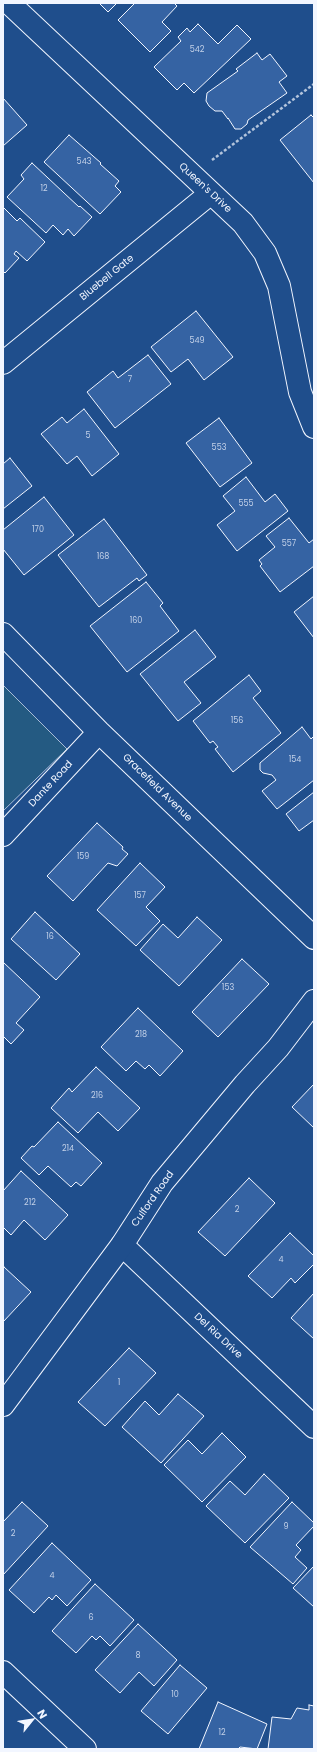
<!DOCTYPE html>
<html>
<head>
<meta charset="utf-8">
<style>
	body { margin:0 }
	#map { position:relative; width:317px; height:1752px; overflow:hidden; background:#1f4e8c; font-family:Poppins,sans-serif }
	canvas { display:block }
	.frame { position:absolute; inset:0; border:4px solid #f2f6ff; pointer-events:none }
	.north { position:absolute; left:12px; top:1700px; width:40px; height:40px; -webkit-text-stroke:3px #1f4e8c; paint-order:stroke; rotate:60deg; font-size:11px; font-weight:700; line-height:16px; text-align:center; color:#f2f6ff }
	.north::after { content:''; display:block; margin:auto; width:14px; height:18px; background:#f2f6ff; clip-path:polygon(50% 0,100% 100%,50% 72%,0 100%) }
</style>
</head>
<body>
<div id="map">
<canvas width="317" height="1752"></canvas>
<div class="frame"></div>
<div class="north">N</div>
</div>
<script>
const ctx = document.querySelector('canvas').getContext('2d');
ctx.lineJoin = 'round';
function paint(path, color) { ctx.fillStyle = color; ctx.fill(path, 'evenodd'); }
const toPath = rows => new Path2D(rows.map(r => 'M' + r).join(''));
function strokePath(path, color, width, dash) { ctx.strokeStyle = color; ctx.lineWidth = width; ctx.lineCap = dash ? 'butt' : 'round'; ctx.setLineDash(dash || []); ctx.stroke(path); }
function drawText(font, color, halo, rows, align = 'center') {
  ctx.font = font + ' Poppins,sans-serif'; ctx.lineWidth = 3; ctx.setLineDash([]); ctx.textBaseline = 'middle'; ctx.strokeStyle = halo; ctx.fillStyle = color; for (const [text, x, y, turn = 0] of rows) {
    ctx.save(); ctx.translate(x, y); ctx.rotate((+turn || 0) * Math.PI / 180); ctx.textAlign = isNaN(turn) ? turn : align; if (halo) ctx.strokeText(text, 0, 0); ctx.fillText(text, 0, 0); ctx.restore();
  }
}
const green = toPath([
	[3,685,67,749,3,811,3,685]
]);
const building = toPath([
	[99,3,117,3,108,12,99,3],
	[135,3,174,3,177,6,162,22,171,31,150,52,118,20,135,3],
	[198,24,218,44,237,25,251,39,194,93,184,83,177,90,154,67,181,41,178,37,187,28,190,32,198,24],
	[257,53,262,60,270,54,287,76,279,82,287,93,248,120,247,124,241,129,235,129,228,118,228,119,222,111,215,111,209,106,206,101,207,93,238,71,236,69,257,53],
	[3,98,27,125,3,146,3,98],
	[311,115,314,118,314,183,280,140,311,115],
	[69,135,101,163,100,164,119,181,115,186,121,192,100,214,44,162,69,135],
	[32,163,79,207,80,206,92,217,74,236,68,229,63,235,53,225,46,233,7,197,24,179,21,175,32,163],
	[3,207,17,221,20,218,45,242,27,261,16,251,14,254,19,258,5,273,3,271,3,207],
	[196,311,233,357,204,380,188,359,171,372,151,347,196,311],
	[148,355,171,384,115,428,87,392,113,371,118,378,148,355],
	[84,409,119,454,92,476,77,456,67,464,41,434,62,417,67,423,84,409],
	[219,418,252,463,220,487,186,443,219,418],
	[10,458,32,486,3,509,3,464,10,458],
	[246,477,265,502,275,494,288,511,237,551,217,525,235,511,223,496,246,477],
	[44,497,74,535,24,575,3,549,3,530,44,497],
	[289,518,309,543,314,539,314,566,280,592,260,566,262,564,259,560,275,547,266,536,289,518],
	[104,519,147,575,139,581,137,578,99,607,58,555,104,519],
	[146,582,163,603,160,606,179,631,127,672,90,626,146,582],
	[314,596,314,638,294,612,314,596],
	[195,630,216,657,184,682,201,703,178,721,140,674,195,630],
	[249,675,261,691,253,698,281,733,233,772,215,749,218,747,213,741,210,743,193,721,249,675],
	[302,727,311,739,314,736,314,780,277,809,262,791,276,780,272,775,263,773,260,770,260,763,302,727],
	[314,792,314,820,299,831,286,814,314,792],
	[97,823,123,847,122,849,128,854,117,866,108,863,73,901,47,876,97,823],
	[140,863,165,887,146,907,160,921,136,946,97,910,140,863],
	[35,912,80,954,56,980,11,939,35,912],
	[197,917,222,940,179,986,140,950,163,924,178,938,197,917],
	[242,959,269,984,218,1037,192,1012,242,959],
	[3,962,40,997,16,1023,24,1030,11,1044,3,1036,3,962],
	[138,1008,183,1051,160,1076,149,1065,145,1069,136,1061,126,1071,101,1047,138,1008],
	[96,1067,140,1108,118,1131,98,1112,78,1133,51,1108,69,1088,72,1092,96,1067],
	[314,1084,314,1128,292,1107,314,1084],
	[58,1122,102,1163,81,1186,76,1182,71,1187,48,1166,39,1175,21,1158,32,1146,34,1147,58,1122],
	[21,1171,68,1215,45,1240,24,1220,11,1235,3,1227,3,1191,21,1171],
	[249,1178,275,1203,225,1256,198,1232,249,1178],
	[290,1233,314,1256,314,1264,295,1283,291,1278,272,1298,248,1276,290,1233],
	[4,1267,31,1292,3,1322,3,1269,4,1267],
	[314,1293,314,1339,291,1318,314,1293],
	[129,1348,156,1373,105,1426,78,1402,129,1348],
	[178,1394,204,1416,161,1463,122,1427,145,1401,159,1415,178,1394],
	[222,1433,246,1457,202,1502,164,1465,188,1440,202,1454,222,1433],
	[264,1474,289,1498,245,1543,206,1506,230,1481,245,1495,264,1474],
	[22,1502,48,1526,3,1575,3,1522,22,1502],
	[292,1502,314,1523,314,1526,296,1545,301,1550,295,1557,307,1568,293,1584,250,1547,292,1502],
	[52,1543,91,1580,67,1606,56,1595,52,1600,49,1597,34,1613,9,1590,52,1543],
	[314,1566,314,1607,293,1588,314,1566],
	[95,1584,134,1620,110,1646,100,1636,96,1640,92,1636,76,1653,52,1631,95,1584],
	[138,1624,177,1660,154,1686,139,1672,120,1693,95,1670,138,1624],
	[180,1665,207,1688,168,1734,141,1711,180,1665],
	[218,1702,267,1724,257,1749,240,1747,238,1749,199,1749,218,1702],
	[309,1705,314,1706,314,1749,268,1749,272,1717,291,1719,297,1708,309,1710,309,1705]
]);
const path = toPath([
	[212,160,314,84]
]);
const minor = toPath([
	[9,3,243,223,265,253,279,286,300,392,314,427],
	[3,363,211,193],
	[3,634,99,732,314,938],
	[3,835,99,732],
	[122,1245,314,1427],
	[3,1672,85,1749]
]);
const tertiary = toPath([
	[3,1405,122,1245,162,1183,245,1084,278,1048,314,1001]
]);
const numberNames = [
	["542",197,50],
	["543",84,162],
	["12",44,189],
	["549",197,341],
	["7",130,380],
	["5",88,436],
	["553",219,448],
	["555",246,504],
	["170",38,530],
	["557",289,544],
	["168",103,557],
	["160",136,621],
	["156",237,721],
	["154",295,760],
	["159",83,857],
	["157",140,896],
	["16",50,937],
	["153",228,988],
	["218",141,1035],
	["216",97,1096],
	["214",68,1149],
	["212",30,1203],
	["2",237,1210],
	["4",281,1260],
	["1",119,1383],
	["9",286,1527],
	["2",13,1534],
	["4",52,1576],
	["6",91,1618],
	["8",138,1656],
	["10",175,1695],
	["12",222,1733]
];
const streetNames = [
	["Queen's Drive",205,188,43],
	["Bluebell Gate",107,278,-39],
	["Dante Road",51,784,-47],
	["Gracefield Avenue",157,788,44],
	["Culford Road",153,1199,-55],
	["Del Ria Drive",218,1336,43]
];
paint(green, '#245a82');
strokePath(green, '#a8bbd7', 1);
paint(building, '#3563a3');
strokePath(building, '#f2f6ff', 1);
strokePath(minor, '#f2f6ff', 24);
strokePath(tertiary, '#f2f6ff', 24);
strokePath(path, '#b3c4dc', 2.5, [3, 2]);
strokePath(minor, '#1f4e8c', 22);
strokePath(tertiary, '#1f4e8c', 22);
drawText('8px', '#c3d1e8', null, numberNames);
drawText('10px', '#f2f6ff', '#1f4e8c', streetNames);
</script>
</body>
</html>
